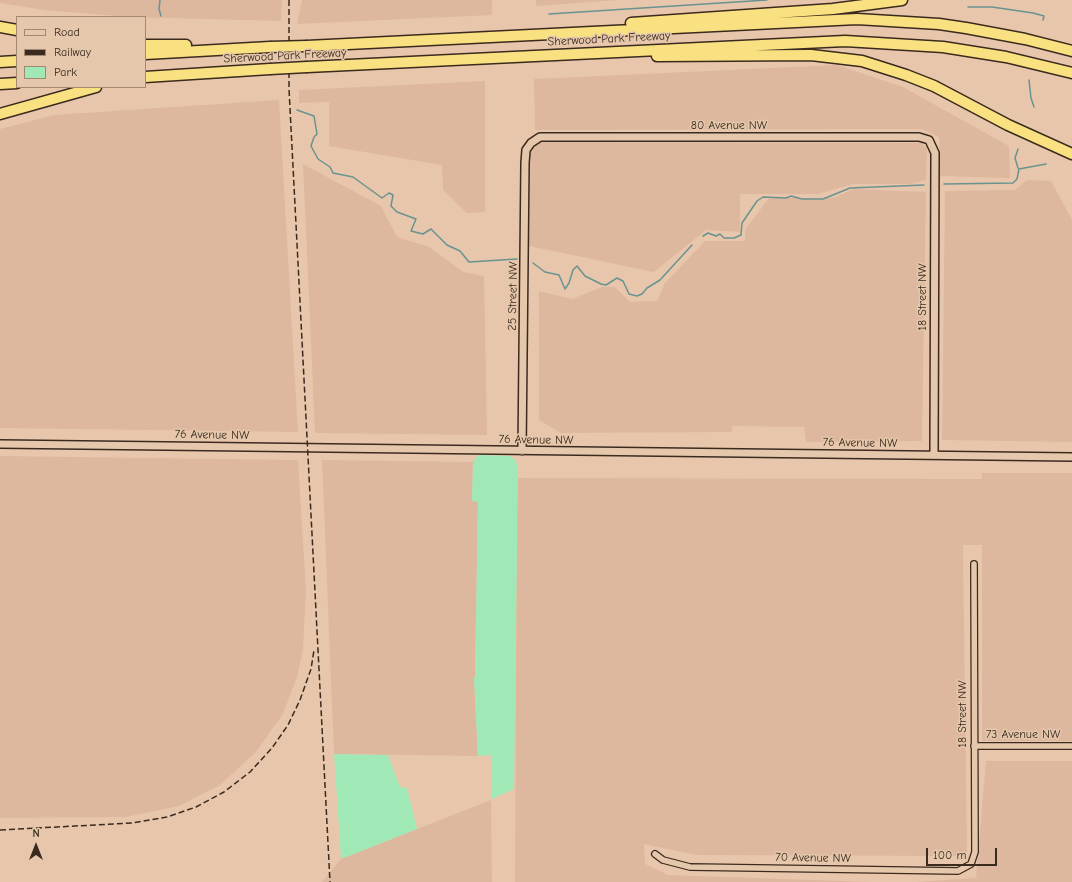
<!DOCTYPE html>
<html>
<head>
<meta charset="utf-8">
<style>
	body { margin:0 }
	#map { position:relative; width:1072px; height:882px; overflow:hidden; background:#e8c6ab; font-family:"Comic Neue",sans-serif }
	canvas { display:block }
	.legend { position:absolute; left:16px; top:16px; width:130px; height:72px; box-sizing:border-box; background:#e5c8ac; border:1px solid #a18973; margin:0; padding:5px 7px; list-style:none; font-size:12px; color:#3b2a1e }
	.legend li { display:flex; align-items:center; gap:8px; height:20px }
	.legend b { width:20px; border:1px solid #a18973 }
	.north { position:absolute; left:16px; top:826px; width:40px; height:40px; -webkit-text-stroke:3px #e5c8ac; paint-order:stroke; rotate:0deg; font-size:11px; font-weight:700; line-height:16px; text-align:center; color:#3b2a1e }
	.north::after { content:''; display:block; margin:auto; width:14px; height:18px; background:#3b2a1e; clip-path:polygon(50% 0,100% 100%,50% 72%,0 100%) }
	.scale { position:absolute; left:926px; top:848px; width:71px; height:18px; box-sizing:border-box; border:2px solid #3b2a1e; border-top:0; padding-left:5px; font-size:12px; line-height:14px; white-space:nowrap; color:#3b2a1e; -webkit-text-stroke:3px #e5c8ac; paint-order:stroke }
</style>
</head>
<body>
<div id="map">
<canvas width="1072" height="882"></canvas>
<ul class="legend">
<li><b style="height:5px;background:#e5c8ac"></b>Road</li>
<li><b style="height:5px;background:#3b2a1e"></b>Railway</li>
<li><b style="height:11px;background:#a0e9b7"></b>Park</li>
</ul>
<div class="north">N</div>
<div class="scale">100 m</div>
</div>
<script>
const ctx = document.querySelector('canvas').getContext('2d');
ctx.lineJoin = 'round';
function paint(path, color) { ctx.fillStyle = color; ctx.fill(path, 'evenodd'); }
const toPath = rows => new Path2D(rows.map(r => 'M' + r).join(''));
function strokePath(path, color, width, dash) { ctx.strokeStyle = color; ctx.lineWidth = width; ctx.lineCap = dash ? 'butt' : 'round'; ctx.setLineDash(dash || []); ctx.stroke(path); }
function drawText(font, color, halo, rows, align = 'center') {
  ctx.font = font + ' "Comic Neue",sans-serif'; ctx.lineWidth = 3; ctx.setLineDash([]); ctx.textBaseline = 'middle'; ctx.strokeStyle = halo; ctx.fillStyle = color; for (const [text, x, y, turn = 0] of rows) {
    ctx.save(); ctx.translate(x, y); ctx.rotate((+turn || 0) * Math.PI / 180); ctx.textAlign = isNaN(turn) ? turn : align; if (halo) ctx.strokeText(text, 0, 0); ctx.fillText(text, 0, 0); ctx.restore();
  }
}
const built = toPath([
	[0,0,282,0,281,21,129,17,44,10,0,3],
	[302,0,492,0,492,15,297,24],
	[536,0,619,0,536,6],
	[837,65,903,87,1009,146,1010,178,940,176,939,137,922,129,535,130,534,79],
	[485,81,485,212,467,213,443,190,442,165,329,146,329,102,299,103,299,90],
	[279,100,298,432,0,428,0,129,54,115],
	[539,142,921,143,927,148,926,180,911,184,853,184,818,194,740,194,740,232,706,230,654,272,529,246,529,155],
	[303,164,381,206,397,237,429,247,463,272,484,276,487,435,315,433],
	[1027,180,1051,181,1072,220,1072,442,942,440,945,191,1015,190],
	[854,189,926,192,922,441,806,442,804,427,732,426,732,432,561,433,539,420,539,291,572,299,602,287,615,287,630,302,657,301,665,283,705,241,745,241,745,230,769,198,833,198],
	[0,456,298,460,306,590,303,650,297,677,283,714,255,753,220,785,179,806,126,817,0,818],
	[322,460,473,462,472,501,478,501,475,677,474,678,478,756,334,754],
	[982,473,1072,473,1072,741,982,741,982,545,963,545,967,856,696,855,644,844,645,864,668,875,871,882,515,882,517,478,982,479],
	[986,761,1072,761,1072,882,916,882,976,878],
	[491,800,492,882,322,882,341,859]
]);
const green = toPath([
	[481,455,510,456,515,460,518,466,514,789,492,799,492,755,478,756,474,678,475,677,478,502,472,501,473,462,477,456],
	[334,754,388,755,400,787,407,788,417,829,341,859]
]);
const stream = toPath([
	[160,0,159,9,161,16],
	[968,7,992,7,1033,13,1044,16,1043,20],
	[549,14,767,0],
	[1029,80,1031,98,1034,107],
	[297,110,314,116,317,134,314,137,311,146,318,159,330,167,333,173,353,177,382,198,389,193,393,195,391,206,397,212,416,219,411,231,423,234,431,229,447,245,460,251,469,262,517,259],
	[1018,149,1015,158,1018,168],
	[944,184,1013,183,1017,179,1019,169,1046,164],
	[703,236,708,233,716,236,720,234,724,238,734,238,741,235,742,223,757,201,763,197,786,198,791,196,802,199,823,199,850,188,924,185],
	[533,263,545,272,559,275,565,289,569,283,573,270,577,266,585,276,601,284,606,285,617,278,623,281,629,294,637,296,642,294,647,288,660,280,692,245]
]);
const minor = toPath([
	[974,746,1072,746],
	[655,854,663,860,690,867,958,871,971,864,975,852,974,564]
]);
const tertiary = toPath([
	[0,444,1072,457],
	[522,451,525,163,526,150,531,143,540,137,919,137,929,140,935,153,934,455]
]);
const motorway = toPath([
	[631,23,833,9,902,0],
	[0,27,17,30],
	[145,45,186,45],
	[307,46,857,19,939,24,966,28,1025,39,1072,51],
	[145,54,270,47],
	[657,56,811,55,862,61,906,75,934,86,1008,125,1072,154],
	[0,62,17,61],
	[307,67,845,41,943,47,1006,57,1072,73],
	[145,77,270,69],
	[0,84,17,83],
	[0,114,96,87]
]);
const rail = toPath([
	[289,0,289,89,330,882],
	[0,830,132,823,167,817,196,807,224,792,250,772,272,748,288,725,300,700,311,669,314,650]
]);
const motorwayBridge = toPath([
	[270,47,307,46],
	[270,69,307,67]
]);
const streetNames = [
	["Sherwood Park Freeway",609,39,-3],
	["Sherwood Park Freeway",285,56,-3],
	["80 Avenue NW",729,126],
	["25 Street NW",513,296,-89],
	["18 Street NW",923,297,-90],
	["76 Avenue NW",212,435,1],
	["76 Avenue NW",536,440,1],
	["76 Avenue NW",860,443,1],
	["18 Street NW",963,714,-90],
	["73 Avenue NW",1023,735],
	["70 Avenue NW",813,858,1]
];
paint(built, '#ddb89f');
paint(green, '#a0e9b7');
strokePath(stream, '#699391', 1.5);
strokePath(minor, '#3b2a1e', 8);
strokePath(tertiary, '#3b2a1e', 10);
strokePath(motorway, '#3b2a1e', 13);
strokePath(minor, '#e5c8ac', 5.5);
strokePath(tertiary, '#e5c8ac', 7);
strokePath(motorway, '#f9e181', 10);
strokePath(rail, '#3b2a1e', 1.5, [6, 3]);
strokePath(motorwayBridge, '#3b2a1e', 13, []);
strokePath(motorwayBridge, '#f9e181', 10);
drawText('12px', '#3b2a1e', '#e5c8ac', streetNames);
</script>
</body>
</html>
